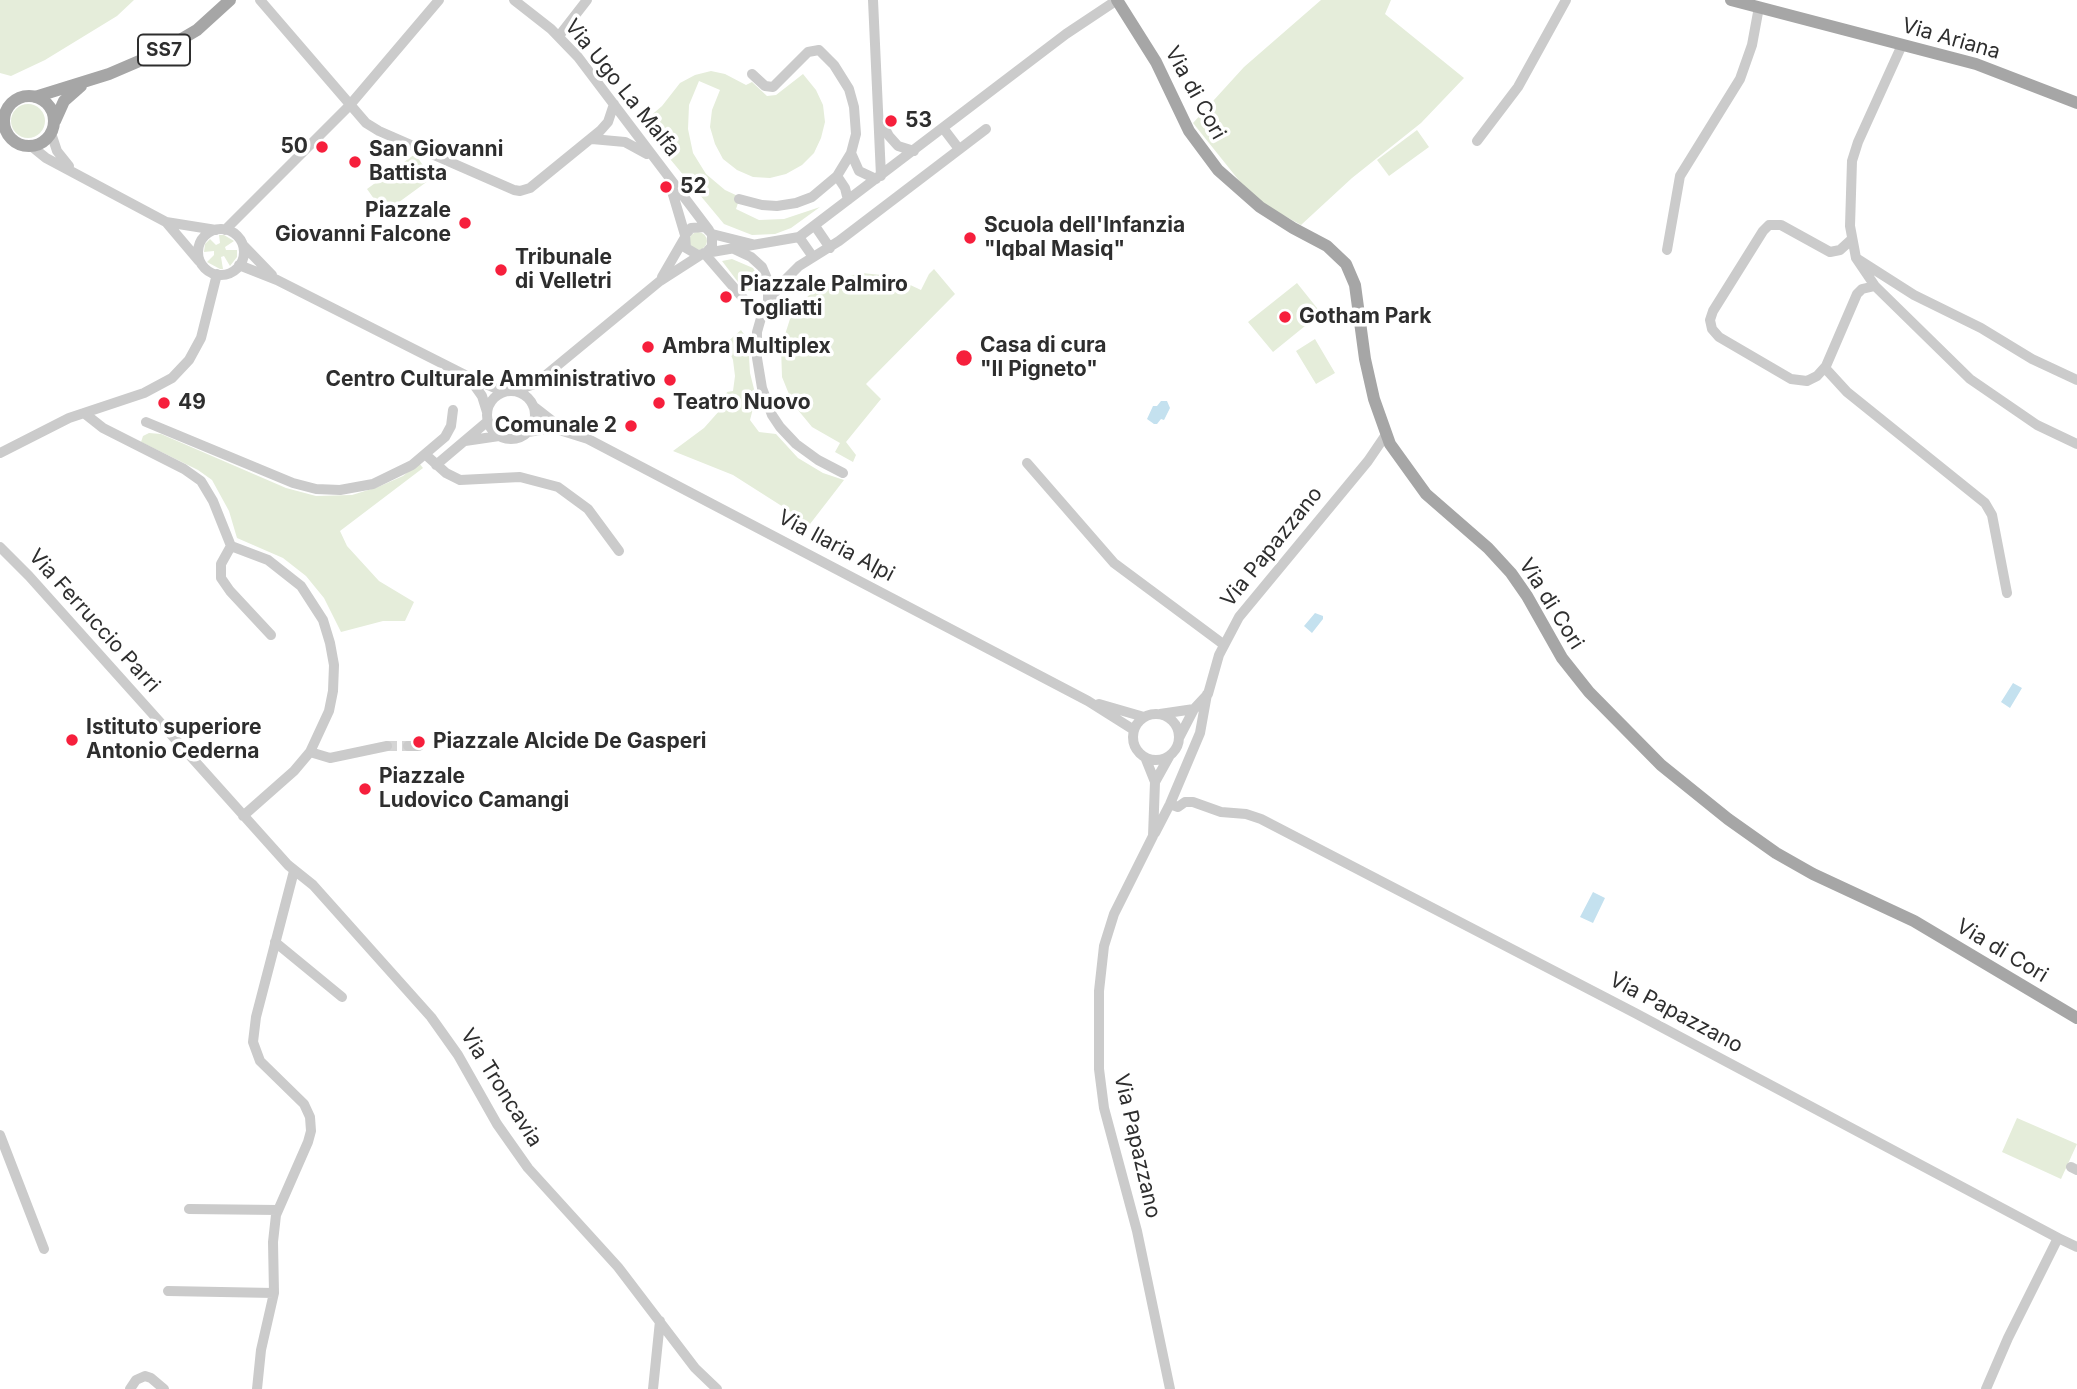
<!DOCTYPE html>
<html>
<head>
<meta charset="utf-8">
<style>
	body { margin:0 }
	canvas { display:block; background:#fff }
</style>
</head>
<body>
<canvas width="2077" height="1389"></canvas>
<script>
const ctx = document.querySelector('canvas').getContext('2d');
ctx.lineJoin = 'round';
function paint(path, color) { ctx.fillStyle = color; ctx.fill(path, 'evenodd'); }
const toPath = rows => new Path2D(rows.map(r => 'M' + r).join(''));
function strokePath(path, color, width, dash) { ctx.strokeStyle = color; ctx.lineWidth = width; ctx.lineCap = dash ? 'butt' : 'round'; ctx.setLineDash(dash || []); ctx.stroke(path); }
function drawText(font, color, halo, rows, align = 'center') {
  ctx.font = font + ' Inter,sans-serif'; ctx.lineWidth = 7; ctx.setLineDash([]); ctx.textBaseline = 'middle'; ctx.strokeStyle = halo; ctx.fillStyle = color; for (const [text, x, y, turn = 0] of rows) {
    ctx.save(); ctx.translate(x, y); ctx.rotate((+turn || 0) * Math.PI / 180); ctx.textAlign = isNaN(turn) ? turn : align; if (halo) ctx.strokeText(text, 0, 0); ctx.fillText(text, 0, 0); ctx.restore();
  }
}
const green = toPath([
	[0,0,134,0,117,16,45,60,11,76,0,73],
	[1321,0,1391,0,1385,14,1464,78,1421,123,1352,178,1301,225,1265,205,1241,183,1193,123,1244,67],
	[711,71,725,74,746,85,752,82,767,96,776,95,803,74,816,90,823,105,825,122,821,138,814,153,802,165,786,174,770,178,753,177,737,170,723,159,715,144,710,127,712,110,720,90,699,81,689,105,688,129,693,153,706,174,725,190,740,197,736,209,759,220,784,219,820,207,791,228,775,234,752,235,724,224,641,124,662,106,680,83,695,75],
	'11 121a17 17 0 1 1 34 0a17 17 0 1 1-34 0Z',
	[1417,130,1429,147,1389,176,1377,160],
	[415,154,432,178,384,213,367,189],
	'689 241a9 9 0 1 1 18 0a9 9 0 1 1-18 0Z',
	[219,235,224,235,234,241,225,247,226,250,237,250,237,257,230,266,224,256,221,257,223,269,220,269,207,262,214,255,214,251,204,252,205,244,210,239,216,245,220,243],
	[732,259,753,268,758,276,759,292,744,290,722,261],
	[934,269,955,294,866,384,881,399,846,442,856,455,853,462,835,452,840,443,812,427,793,404,782,377,781,347,790,319,808,296,833,280,862,273,891,276,921,290,929,274],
	[1297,283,1321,313,1273,352,1248,322],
	[741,330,748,340,750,373,756,397,750,420,759,432,776,434,798,458,823,473,844,480,810,524,733,475,673,451,704,428,720,410,727,392,733,391,735,376,733,360,726,343],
	[1315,339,1335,373,1316,384,1296,351],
	[149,433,161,434,286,488,316,496,352,495,378,487,403,476,419,463,423,468,340,531,347,546,379,581,414,602,405,621,383,621,341,632,324,598,306,576,283,558,237,538,229,511,212,480,198,470,141,442,143,436],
	[2017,1118,2077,1144,2061,1179,2002,1152]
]);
const water = toPath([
	[1161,401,1167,401,1170,408,1164,420,1161,419,1157,424,1154,424,1147,419,1153,406,1157,406],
	[1315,613,1323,616,1323,619,1312,633,1304,626],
	[2013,683,2022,688,2010,708,2001,702],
	[1593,892,1605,898,1593,923,1580,917]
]);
const minorTunnel = toPath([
	[387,746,408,746]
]);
const minor = toPath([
	[260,0,366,123,379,131,514,190,520,191,530,188,600,131,608,122,614,104],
	[514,0,551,29,578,57,709,230],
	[873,0,881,176],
	[559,36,587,0],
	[1902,45,1858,142,1852,161,1850,226,1856,258,1875,286,1970,379,2037,425,2077,444],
	[882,123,889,136,898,146,914,151],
	[943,128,959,149],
	[51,133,57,151,69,166],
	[592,139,625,142,647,154],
	[1477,141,1518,87,1566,0],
	[30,145,46,158,166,222,216,230],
	[851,153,859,171,876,179],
	[837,176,845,188,848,200],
	[669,181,685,235,686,248,698,255,706,253,712,246,712,234,705,227,691,228,685,235],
	[739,199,762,205,777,206,796,203,812,197,837,176,851,153,856,134,854,107,849,89,834,65,819,50,808,52,773,87,765,86,752,74],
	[166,222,199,261],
	[815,226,830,248],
	'198 252a23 23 0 1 1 46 0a23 23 0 1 1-46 0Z',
	[225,230,349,106,439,0],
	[712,234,752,244],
	[799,237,813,257],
	[1851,240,1840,250,1830,252,1781,225,1769,225,1763,231,1713,311,1710,320,1712,329,1719,337,1791,379,1807,381,1817,376,1826,366,1857,294,1862,289,1875,286],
	[243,245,272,275],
	[734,249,751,257,762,267,768,281,768,301],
	[1667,250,1680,176,1740,79,1752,45,1759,7],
	[704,253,749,305,758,308,766,305],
	[706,253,799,237,1066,34,1117,0],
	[1856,258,1914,295,1981,328,2032,359,2077,380],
	[239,265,277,280,467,376,504,392],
	[662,277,684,239],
	[1825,368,1847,392,1985,503,1992,515,2007,593],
	[470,379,482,396,487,412],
	[513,391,535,384,660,281,702,254],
	'487 415a24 24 0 1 1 48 0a24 24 0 1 1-48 0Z',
	[533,406,560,427],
	[84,413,103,428,184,469,201,481,213,501,231,546,221,564,221,578,230,591,271,635],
	[146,422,293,483,316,489,340,490,373,484,412,465,445,437,451,426,453,410],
	[528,432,553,428,588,439,1088,701,1134,730],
	[465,441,499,436],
	[0,453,69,418,144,393,172,378,189,360,201,338,217,274],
	[426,455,446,473,460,480,520,477,558,487,588,509,619,551],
	[1027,463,1114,563,1223,644],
	[436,465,488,421],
	[843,473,818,460,796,444,780,427,772,415,762,388,757,358,757,332,763,311,780,285,799,266,839,241,986,129],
	[231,546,268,560,301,586,323,620,330,643,334,665,333,691,329,711,310,752,294,771,243,816],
	[0,547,29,576,288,865,313,885,431,1017,458,1055,497,1124,528,1168,618,1267,695,1368,717,1389],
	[1099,704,1144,717],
	[1160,714,1194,709],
	'1133 737a23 23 0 1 1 46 0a23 23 0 1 1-46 0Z',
	[1179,738,1194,709,1208,694,1219,655,1239,617,1368,461,1385,436],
	[408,746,419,746],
	[310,752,330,758,387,746],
	[1145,757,1155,782,1153,836,1114,914,1104,946,1099,991,1099,1069,1104,1108,1137,1231,1170,1389],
	[1155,782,1170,755],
	[1170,804,1178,807,1185,802,1193,802,1221,812,1246,814,1261,819,1635,1013,2058,1238,2008,1338,1986,1389],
	[1155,833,1170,804,1200,733,1207,694],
	[275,942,342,997],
	[0,1135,44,1249],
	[2071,1167,2077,1170],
	[189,1209,278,1210],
	[2058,1238,2077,1247],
	[168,1291,274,1293],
	[130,1389,136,1380,145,1376,151,1378,164,1389],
	[257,1389,261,1350,274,1293,273,1242,276,1215,308,1142,311,1131,310,1117,304,1104,260,1061,253,1042,256,1017,294,871],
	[653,1389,660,1321]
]);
const major = toPath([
	[1117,0,1156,62,1189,131,1218,170,1260,207,1293,228,1327,246,1346,264,1355,285,1365,359,1374,399,1390,444,1426,494,1488,548,1511,573,1527,596,1562,658,1589,692,1661,765,1728,819,1776,853,1813,874,1914,921,2077,1018],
	[1731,0,1976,64,2077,103],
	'4 121a25 25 0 1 1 50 0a25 25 0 1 1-50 0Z',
	[35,97,109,74,158,53,197,30,230,0],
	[55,121,64,101,81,86]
]);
const markers = [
	[891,121,7,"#f61f3c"],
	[322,147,7,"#f61f3c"],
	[355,162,7,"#f61f3c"],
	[666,187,7,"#f61f3c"],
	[465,223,7,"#f61f3c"],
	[970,238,7,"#f61f3c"],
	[501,270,7,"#f61f3c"],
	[726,297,7,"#f61f3c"],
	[1285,317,7,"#f61f3c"],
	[648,347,7,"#f61f3c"],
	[964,358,9,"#f61f3c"],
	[670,380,7,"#f61f3c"],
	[164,403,7,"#f61f3c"],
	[659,403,7,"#f61f3c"],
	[631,426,7,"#f61f3c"],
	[72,740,7,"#f61f3c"],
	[419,742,7,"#f61f3c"],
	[365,789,7,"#f61f3c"]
];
const shields = [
	[164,50,52]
];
const shieldNames = [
	["SS7",164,50]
];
const streetNames = [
	["Via Ariana",1951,39,16],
	["Via Ugo La Malfa",622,88,51],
	["Via di Cori",1195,93,61],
	["Via Ilaria Alpi",836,546,28],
	["Via Papazzano",1272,547,-51],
	["Via di Cori",1551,604,58],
	["Via Ferruccio Parri",94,621,48],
	["Via di Cori",2002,951,31],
	["Via Papazzano",1676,1013,28],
	["Via Troncavia",501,1088,58],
	["Via Papazzano",1137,1146,77]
];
const poiNames = [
	["53",905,121],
	["50",308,147,"right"],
	["San Giovanni",369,150],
	["Battista",369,174],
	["52",680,187],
	["Piazzale",451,211,"right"],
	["Giovanni Falcone",451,235,"right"],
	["Scuola dell'Infanzia",984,226],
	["\"Iqbal Masiq\"",984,250],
	["Tribunale",515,258],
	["di Velletri",515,282],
	["Piazzale Palmiro",740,285],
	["Togliatti",740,309],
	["Gotham Park",1299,317],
	["Casa di cura",980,346],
	["\"Il Pigneto\"",980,370],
	["Ambra Multiplex",662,347],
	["Centro Culturale Amministrativo",656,380,"right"],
	["49",178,403],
	["Teatro Nuovo",673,403],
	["Comunale 2",617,426,"right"],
	["Istituto superiore",86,728],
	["Antonio Cederna",86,752],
	["Piazzale Alcide De Gasperi",433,742],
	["Piazzale",379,777],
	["Ludovico Camangi",379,801]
];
paint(green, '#e5edda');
paint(water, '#c4e1ef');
strokePath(minorTunnel, '#d5d5d5', 10, [10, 5]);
strokePath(minor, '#cbcbcb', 10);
strokePath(major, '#a6a6a6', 12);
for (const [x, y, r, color] of markers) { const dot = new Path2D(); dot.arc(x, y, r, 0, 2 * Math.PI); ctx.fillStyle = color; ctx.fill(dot); strokePath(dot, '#fff', 2.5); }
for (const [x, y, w] of shields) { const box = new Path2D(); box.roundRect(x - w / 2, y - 15.5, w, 31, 5); ctx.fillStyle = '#fff'; ctx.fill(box); strokePath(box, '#2e2e2e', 2); }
drawText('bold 19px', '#2e2e2e', null, shieldNames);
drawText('21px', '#2e2e2e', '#fff', streetNames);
drawText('bold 21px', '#2e2e2e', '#fff', poiNames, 'left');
</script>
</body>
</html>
